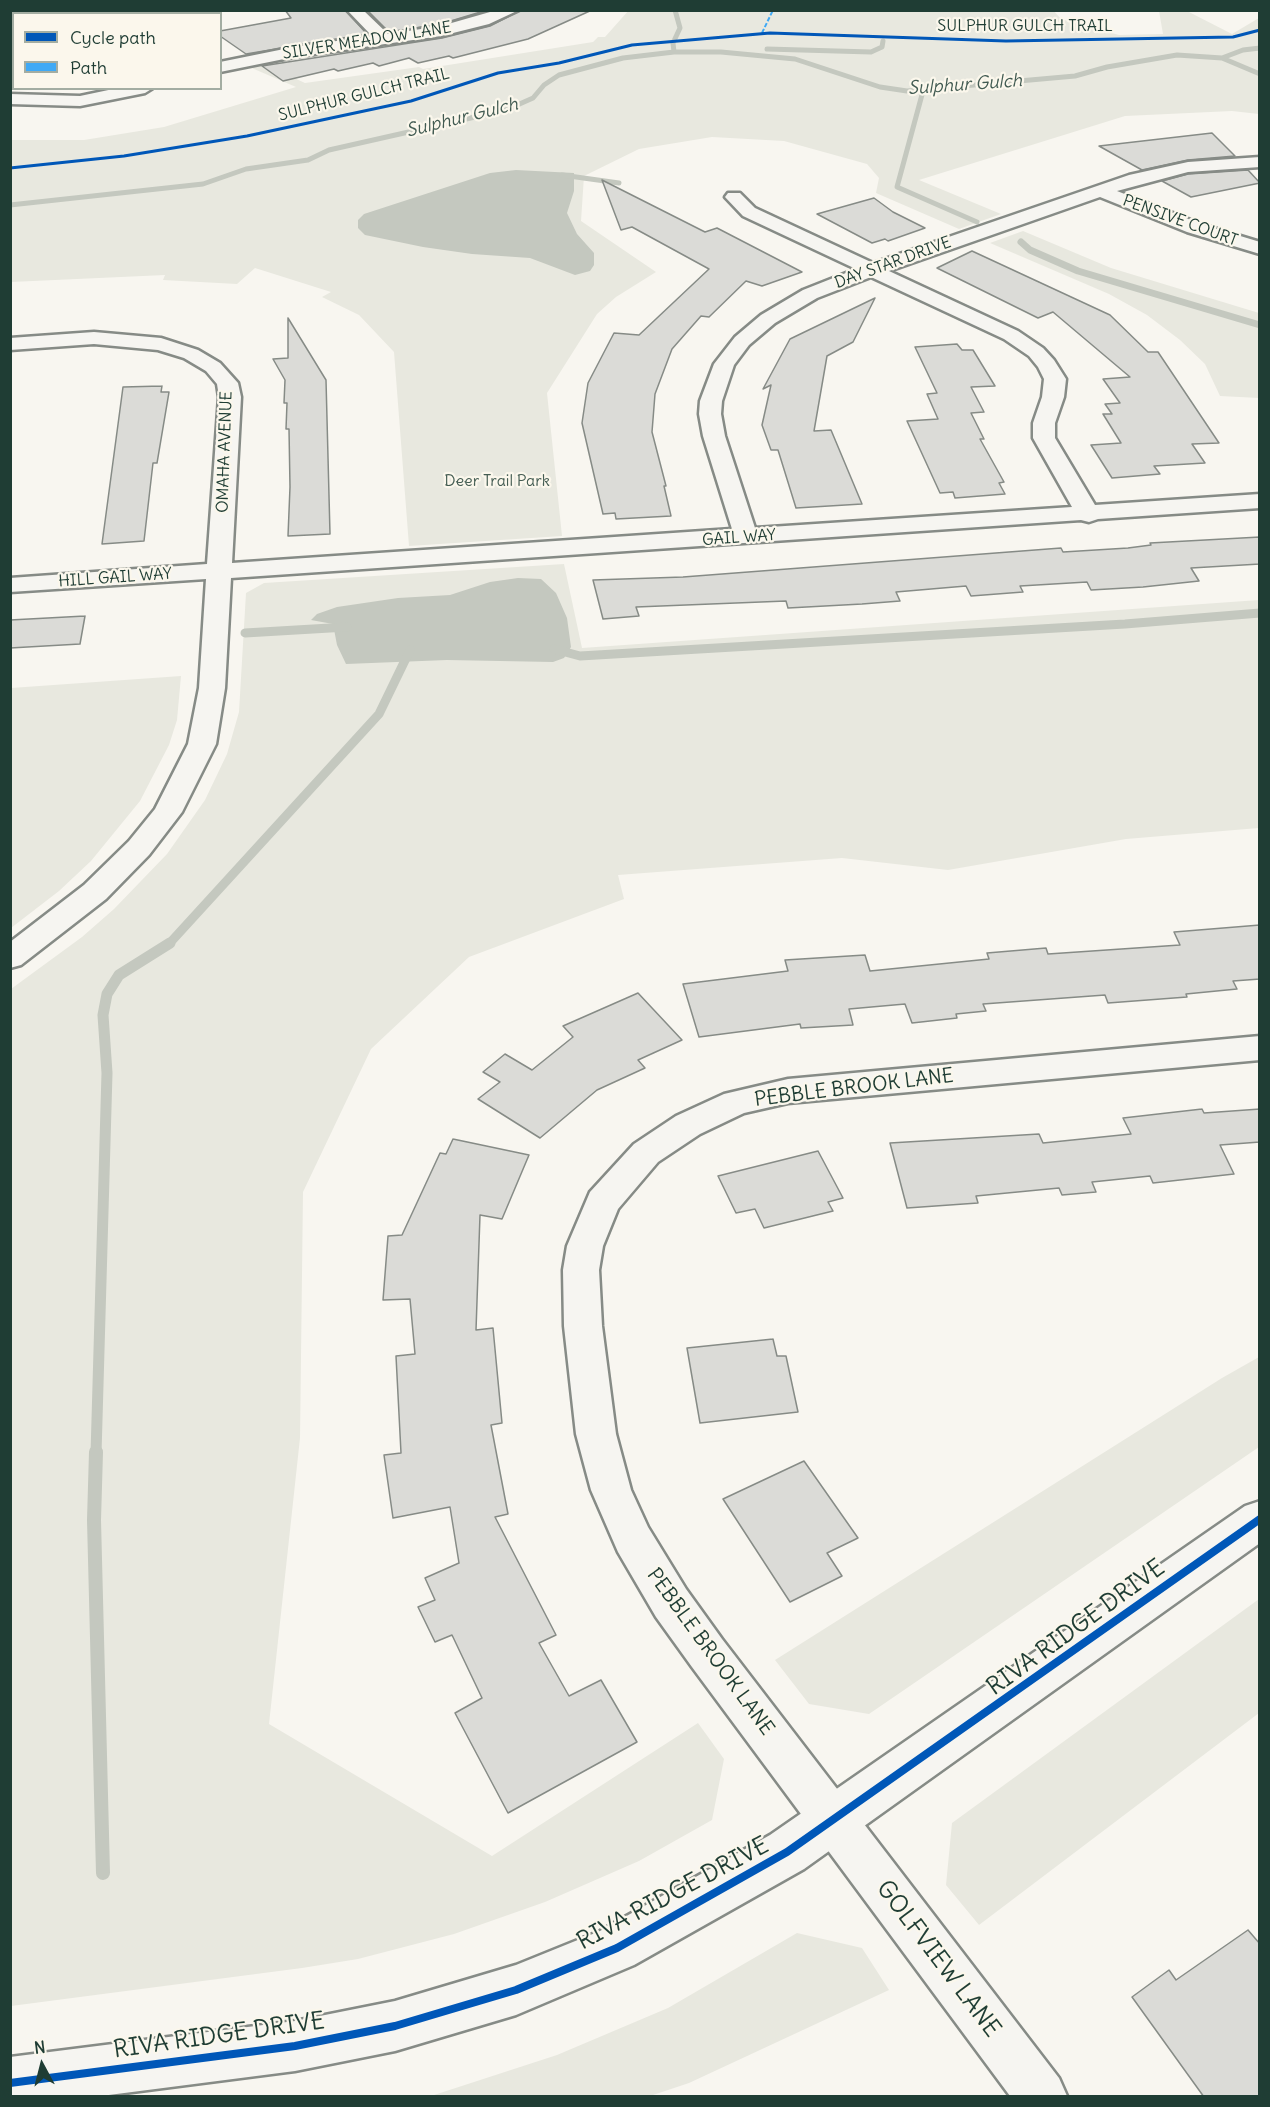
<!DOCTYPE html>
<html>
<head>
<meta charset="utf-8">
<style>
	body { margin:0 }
	#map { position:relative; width:1270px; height:2107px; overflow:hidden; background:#f8f6f0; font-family:Delius,sans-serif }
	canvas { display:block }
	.frame { position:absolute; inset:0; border:12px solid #1f3d34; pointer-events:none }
	.legend { position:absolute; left:12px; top:12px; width:210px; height:78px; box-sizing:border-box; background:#fbf7ec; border:2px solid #a3ada2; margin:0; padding:8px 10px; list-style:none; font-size:18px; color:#1f3d34 }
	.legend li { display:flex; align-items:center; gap:12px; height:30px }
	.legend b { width:30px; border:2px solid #a3ada2 }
	.north { position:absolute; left:12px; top:2035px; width:60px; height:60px; -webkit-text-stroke:4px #fbf7ec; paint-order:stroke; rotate:353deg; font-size:16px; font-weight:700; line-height:24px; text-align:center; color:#1f3d34 }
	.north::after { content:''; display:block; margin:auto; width:21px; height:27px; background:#1f3d34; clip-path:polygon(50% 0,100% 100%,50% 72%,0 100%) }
</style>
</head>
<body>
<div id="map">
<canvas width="1270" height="2107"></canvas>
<div class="frame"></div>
<ul class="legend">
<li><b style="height:8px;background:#0057b8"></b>Cycle path</li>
<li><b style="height:8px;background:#3fa9f5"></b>Path</li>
</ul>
<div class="north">N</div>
</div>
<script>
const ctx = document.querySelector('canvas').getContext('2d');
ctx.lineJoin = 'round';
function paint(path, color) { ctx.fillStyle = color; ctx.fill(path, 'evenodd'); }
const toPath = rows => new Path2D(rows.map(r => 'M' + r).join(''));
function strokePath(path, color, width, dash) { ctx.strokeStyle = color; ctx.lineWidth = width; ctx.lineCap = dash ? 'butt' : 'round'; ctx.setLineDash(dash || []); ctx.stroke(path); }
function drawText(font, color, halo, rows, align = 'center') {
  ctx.font = font + ' Delius,sans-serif'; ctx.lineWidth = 4.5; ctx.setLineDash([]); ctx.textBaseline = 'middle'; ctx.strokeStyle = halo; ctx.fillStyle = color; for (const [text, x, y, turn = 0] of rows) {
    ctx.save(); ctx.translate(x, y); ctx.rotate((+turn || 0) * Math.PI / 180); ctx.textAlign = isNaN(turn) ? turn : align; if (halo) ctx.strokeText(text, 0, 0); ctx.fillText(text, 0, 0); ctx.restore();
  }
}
const built = toPath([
	[629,10,1053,10,1061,19,1119,35,1163,34,1159,11,1187,11,1232,34,1259,18,1259,114,1232,111,1125,116,919,180,1001,214,959,229,876,193,879,178,867,164,784,141,712,137,639,149,584,176,581,221,656,272,616,297,597,314,547,393,562,536,409,546,394,352,359,315,322,297,331,292,255,268,237,284,163,280,165,275,11,282,11,140,84,140,164,127,296,87,247,66,261,63,305,83,419,67,423,69,593,42,598,37,605,37],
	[1023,231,1111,268,1259,313,1259,398,1220,396,1205,364,1180,340,1147,315,1109,294,990,243],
	[564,564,582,648,1259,600,1259,828,1126,839,948,870,842,858,618,875,624,899,469,957,371,1049,303,1192,300,1438,269,1724,492,1856,698,1723,724,1759,712,1820,639,1861,545,1902,454,1934,358,1959,302,1968,11,2006,11,989,82,937,114,909,167,854,205,800,227,754,239,712,246,593,264,583],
	[181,676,177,720,169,745,140,801,91,861,59,891,11,928,11,688],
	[1259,1357,1259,1447,869,1714,809,1704,775,1660,1222,1378],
	[1259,1599,1259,1713,979,1925,946,1885,952,1823],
	[797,1933,862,1948,889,1990,689,2083,650,2096,431,2096,557,2055,668,2008]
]);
const water = toPath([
	[516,170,574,173,574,191,567,213,577,234,594,253,594,265,590,271,575,275,530,258,472,254,423,247,365,235,358,228,358,220,364,214,490,173],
	[518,578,541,579,556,593,567,618,571,647,564,658,553,662,447,660,346,664,337,645,333,624,311,620,317,614,337,607,398,598,450,595,490,582]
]);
const streamFar4 = toPath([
	[767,49,871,52,882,47,883,41],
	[674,52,673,43,680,28,675,10],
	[1222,58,1243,50,1260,48],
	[923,91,897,187,977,222],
	[562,175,619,183],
	[10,205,203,184,246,169,308,160,329,150,506,110,533,98,544,85,559,75,623,58,674,52,721,52,795,59,880,87,907,91,1075,76,1107,67,1177,55,1222,58,1260,74]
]);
const streamFar3 = toPath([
	[1021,242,1030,250,1078,271,1260,325]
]);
const streamFar2 = toPath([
	[245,633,347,627],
	[554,649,580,656,1125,624,1260,613],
	[168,945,379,714,410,650]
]);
const streamFar1 = toPath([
	[96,1454,107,1073,103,1015,107,994,119,975,170,943]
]);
const stream = toPath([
	[96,1452,94,1520,103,1873]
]);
const building = toPath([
	[285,10,345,10,367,34,246,54,220,36,220,31,291,18,285,10],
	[367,10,487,10,441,24,389,32,367,10],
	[521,10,592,10,528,39,453,58,449,56,418,63,409,58,379,66,373,63,338,71,334,69,283,81,262,66,442,38,490,26,521,10],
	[1212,133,1235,156,1188,160,1142,170,1099,146,1212,133],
	[1248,170,1260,183,1191,197,1162,181,1188,174,1248,170],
	[602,180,705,232,717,228,802,272,762,286,746,281,709,317,701,316,672,349,655,394,652,432,666,486,664,486,671,516,616,519,615,513,603,514,582,423,588,383,614,333,639,335,709,269,632,227,621,230,602,180],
	[874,198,893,212,925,228,888,241,885,239,872,243,817,214,874,198],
	[972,251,1110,315,1148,352,1158,352,1219,443,1192,444,1205,463,1154,466,1160,474,1112,478,1091,445,1121,443,1103,414,1112,414,1105,404,1120,403,1103,379,1130,377,1053,312,1038,318,937,268,972,251],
	[875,298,853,342,827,356,814,431,831,430,862,504,796,508,778,450,771,450,762,425,771,385,763,389,790,339,875,298],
	[288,318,326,380,330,534,288,536,290,487,289,429,286,429,287,403,284,403,285,380,273,359,288,358,288,318],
	[957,344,962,350,973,350,995,386,971,387,984,412,971,413,984,439,980,439,1004,482,999,483,1005,494,955,498,953,492,940,493,907,421,938,419,927,394,937,393,915,347,957,344],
	[162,386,161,392,169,392,157,463,153,463,144,541,102,544,123,387,162,386],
	[1260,537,1260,564,1191,568,1199,581,1143,587,1091,590,1087,582,1020,586,1023,592,971,596,966,586,896,592,900,601,862,604,788,608,786,601,636,607,639,616,603,619,593,580,683,577,1061,548,1063,552,1128,548,1151,545,1150,543,1260,537],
	[85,616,80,644,10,648,10,620,85,616],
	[1260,925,1260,979,1233,981,1237,989,1186,994,1187,997,1108,1003,1105,995,983,1004,986,1011,956,1014,957,1018,912,1023,905,1004,849,1009,853,1025,801,1028,800,1024,699,1037,683,984,788,971,785,960,865,955,870,971,989,959,987,953,1046,948,1048,954,1180,945,1174,932,1260,925],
	[638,993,682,1040,638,1060,645,1068,597,1090,540,1138,478,1099,500,1082,483,1072,505,1054,532,1070,573,1037,563,1026,638,993],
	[1202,1109,1204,1113,1260,1109,1260,1142,1220,1145,1234,1174,1153,1183,1150,1176,1092,1182,1096,1192,1062,1195,1059,1188,976,1196,978,1203,907,1208,890,1143,1039,1134,1043,1143,1131,1134,1123,1118,1202,1109],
	[453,1139,529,1155,502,1219,480,1215,476,1330,493,1328,502,1423,491,1425,508,1514,495,1517,556,1635,539,1643,569,1696,601,1680,637,1742,508,1813,455,1713,482,1698,452,1635,435,1642,418,1607,435,1600,425,1578,459,1563,450,1507,393,1518,384,1455,401,1453,396,1356,415,1354,410,1299,383,1300,388,1236,402,1235,440,1153,446,1154,453,1139],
	[818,1151,843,1198,828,1202,833,1211,764,1228,755,1209,736,1213,718,1176,818,1151],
	[773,1339,777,1356,786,1356,798,1412,700,1423,687,1348,773,1339],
	[804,1461,858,1538,827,1553,842,1576,790,1602,723,1499,804,1461],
	[1248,1930,1260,1944,1260,2097,1204,2097,1132,1997,1169,1970,1176,1980,1248,1930]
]);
const street = toPath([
	[151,10,168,10,166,14,149,14,151,10],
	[347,10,363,10,388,34,441,26,497,10,519,10,489,24,441,36,294,57,220,72,220,62,294,47,372,36,347,10],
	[118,88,153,88,145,93,80,106,10,104,10,94,80,96,118,88],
	[1260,157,1260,167,1188,172,1117,191,1201,224,1260,242,1260,254,1187,232,1100,197,889,271,1018,331,1043,348,1054,360,1066,379,1064,397,1055,423,1055,438,1095,505,1260,494,1260,508,1098,519,1089,522,1081,520,231,578,225,688,216,744,182,812,149,855,106,899,21,965,10,968,10,942,84,885,129,841,155,809,188,744,199,688,206,579,10,592,10,578,207,564,219,397,217,384,206,371,184,358,158,350,94,344,10,350,10,338,94,332,161,338,198,350,220,363,238,383,241,397,232,563,732,529,703,436,699,414,700,401,714,364,735,337,761,315,803,290,856,269,743,216,725,197,728,193,740,193,755,208,873,263,1129,175,1188,162,1260,157],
	[871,277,1004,339,1029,356,1038,367,1044,379,1042,397,1033,423,1033,438,1072,507,755,528,725,436,721,414,722,401,734,365,749,345,775,323,817,298,871,277],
	[1260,1036,1260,1060,788,1103,744,1113,700,1134,658,1162,618,1209,603,1246,599,1270,602,1326,616,1434,631,1490,648,1527,686,1589,722,1639,1059,2078,1067,2096,1010,2096,692,1667,656,1617,618,1552,591,1490,576,1434,564,1326,563,1270,567,1246,590,1192,634,1144,676,1116,724,1094,788,1079,1260,1036]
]);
const secondary = toPath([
	[1260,1501,1260,1543,804,1869,634,1965,516,2015,395,2051,295,2071,101,2096,10,2096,10,2057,295,2021,395,2001,516,1965,600,1931,770,1835,1245,1506,1260,1501]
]);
const quiet = toPath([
	[762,33,773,10]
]);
const cyclewayFar1 = toPath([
	[10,168,124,156,247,136,411,101,498,73,559,63,632,45,770,33,1006,41,1233,37,1260,30]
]);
const cycleway = toPath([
	[10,2083,295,2046,395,2026,516,1990,617,1948,787,1852,1260,1519]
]);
const farStreetnames = [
	["SULPHUR GULCH TRAIL",1025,26],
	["SILVER MEADOW LANE",367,41,-9],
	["SULPHUR GULCH TRAIL",364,95,-14],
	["PENSIVE COURT",1180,221,20],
	["DAY STAR DRIVE",893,263,-20],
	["OMAHA AVENUE",225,452,-88],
	["GAIL WAY",739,538,-4],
	["HILL GAIL WAY",115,578,-4]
];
const farParknames = [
	["Deer Trail Park",497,481]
];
const farWaternames = [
	["Sulphur Gulch",965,85,-4],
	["Sulphur Gulch",462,118,-14]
];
const streetNames = [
	["PEBBLE BROOK LANE",854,1088,-7],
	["PEBBLE BROOK LANE",710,1652,54]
];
const nearStreetnames = [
	["RIVA RIDGE DRIVE",1076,1628,-36],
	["RIVA RIDGE DRIVE",673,1894,-28],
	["GOLFVIEW LANE",938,1959,53],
	["RIVA RIDGE DRIVE",219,2036,-8]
];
paint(built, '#e8e8df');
paint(water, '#c4c8bf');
strokePath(streamFar4, '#c4c8bf', 5);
strokePath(streamFar3, '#c4c8bf', 7);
strokePath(streamFar2, '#c4c8bf', 9);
strokePath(streamFar1, '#c4c8bf', 11);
strokePath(stream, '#c4c8bf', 14);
paint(building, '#dbdbd7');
strokePath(building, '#868b86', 1.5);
strokePath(street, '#868b86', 5);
strokePath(secondary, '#868b86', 5);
paint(street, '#f6f5f1');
paint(secondary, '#f6f5f1');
strokePath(quiet, '#3fa9f5', 2, [4.5, 2]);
strokePath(cyclewayFar1, '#0057b8', 3);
strokePath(cycleway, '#0057b8', 8);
drawText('16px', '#1f3d34', '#fbf7ec', farStreetnames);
drawText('16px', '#455d53', '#fbf7ec', farParknames);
drawText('italic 18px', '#425b52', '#fbf7ec', farWaternames);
drawText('20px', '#1f3d34', '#fbf7ec', streetNames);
drawText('24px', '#1f3d34', '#fbf7ec', nearStreetnames);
</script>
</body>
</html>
